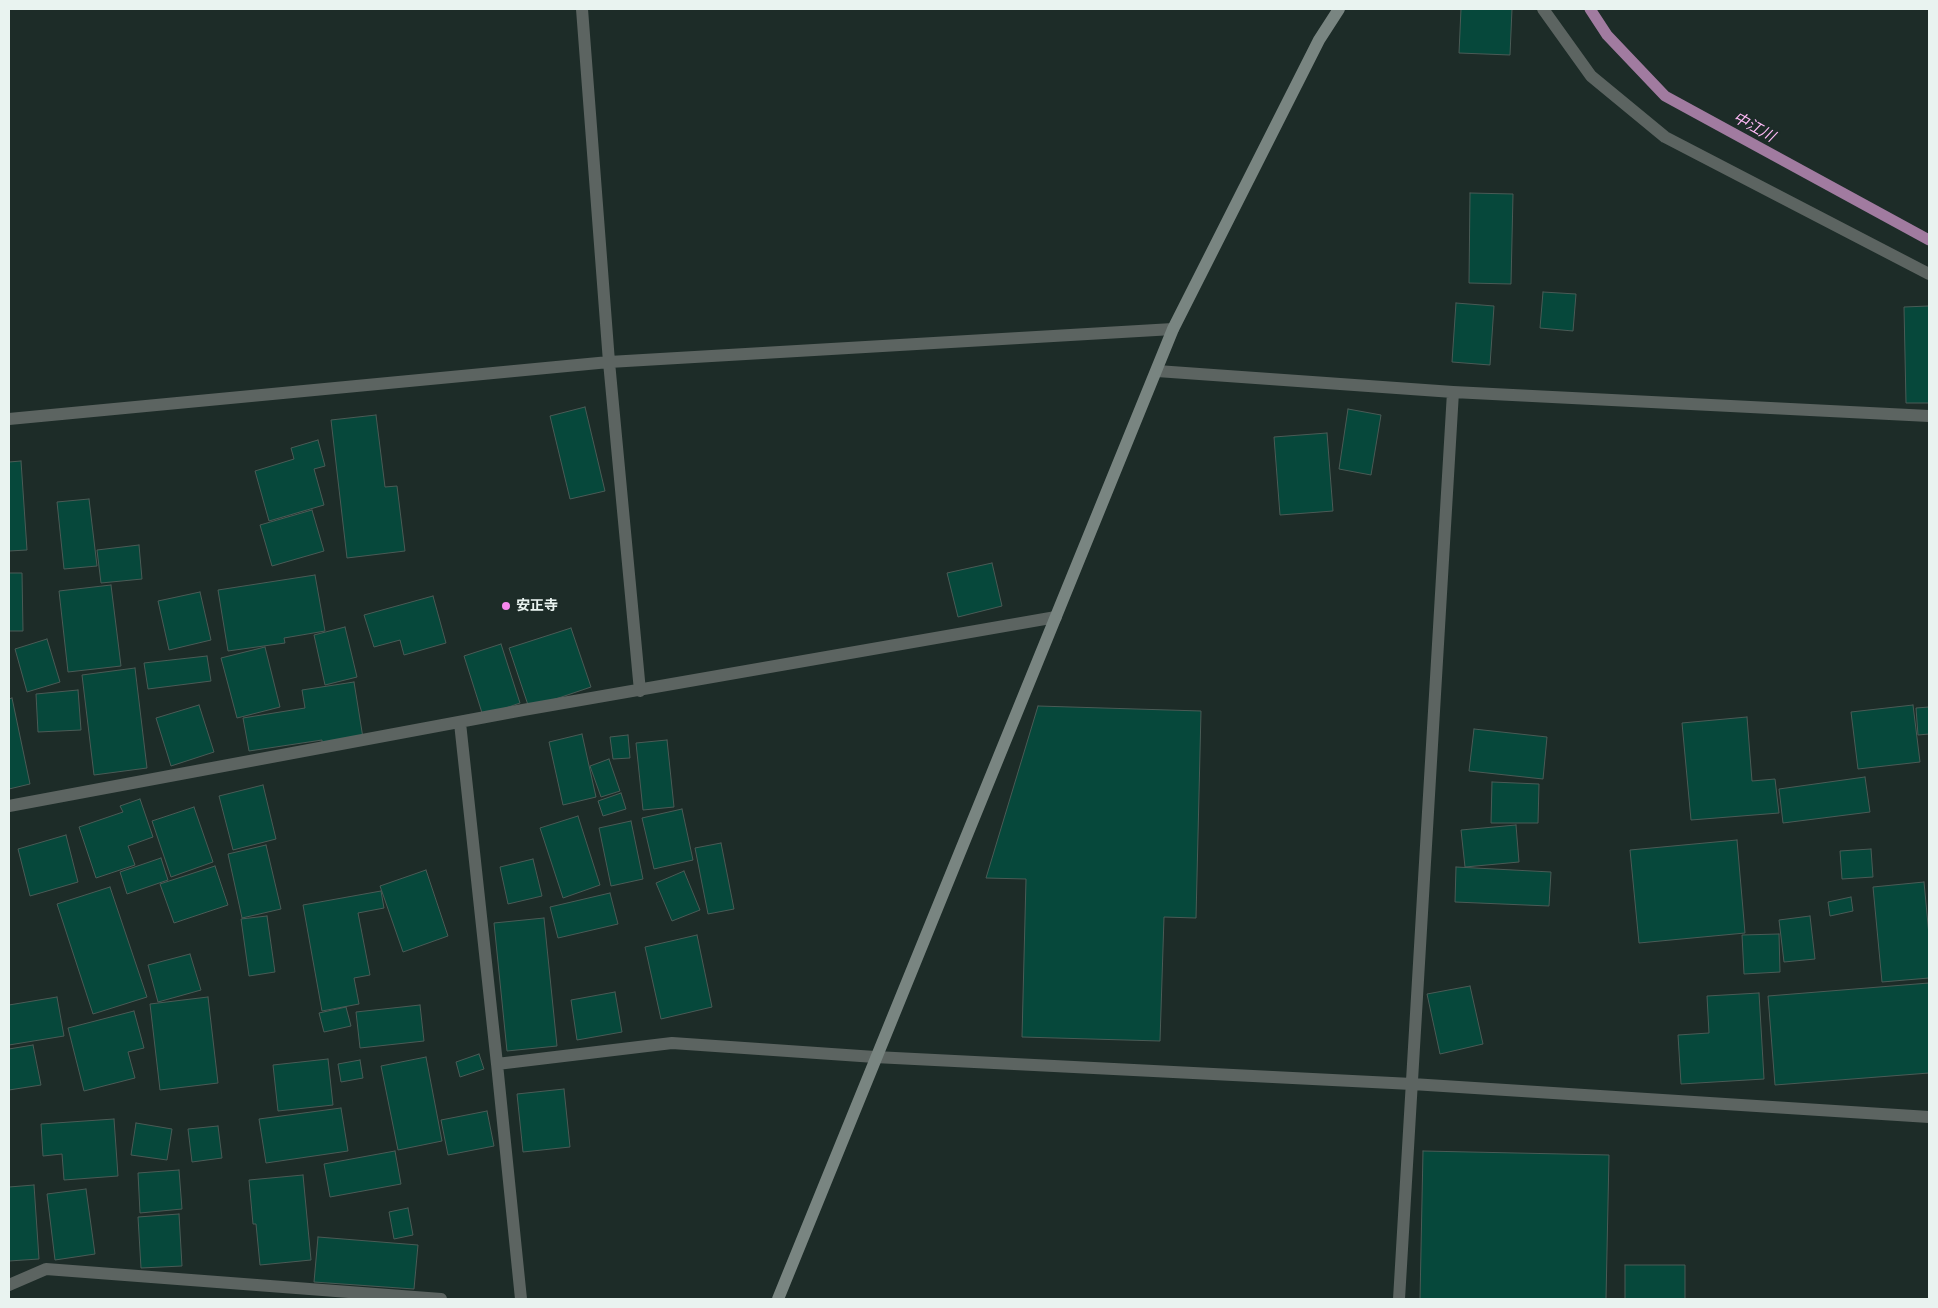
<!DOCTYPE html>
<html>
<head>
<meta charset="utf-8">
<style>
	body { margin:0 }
	#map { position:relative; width:1938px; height:1308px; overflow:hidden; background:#1d2c28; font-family:"Public Sans",sans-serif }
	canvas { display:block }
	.frame { position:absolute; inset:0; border:10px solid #e9f3f0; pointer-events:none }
</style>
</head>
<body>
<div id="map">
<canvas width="1938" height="1308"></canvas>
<div class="frame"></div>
</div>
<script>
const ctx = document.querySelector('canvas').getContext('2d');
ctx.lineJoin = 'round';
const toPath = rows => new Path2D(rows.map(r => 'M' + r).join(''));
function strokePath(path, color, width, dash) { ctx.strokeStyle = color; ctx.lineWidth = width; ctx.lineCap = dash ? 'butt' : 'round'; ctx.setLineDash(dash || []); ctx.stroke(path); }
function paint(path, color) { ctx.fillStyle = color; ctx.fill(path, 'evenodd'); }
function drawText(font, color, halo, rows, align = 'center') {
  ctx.font = font + ' "Public Sans","Noto Sans JP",sans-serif'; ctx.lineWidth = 4.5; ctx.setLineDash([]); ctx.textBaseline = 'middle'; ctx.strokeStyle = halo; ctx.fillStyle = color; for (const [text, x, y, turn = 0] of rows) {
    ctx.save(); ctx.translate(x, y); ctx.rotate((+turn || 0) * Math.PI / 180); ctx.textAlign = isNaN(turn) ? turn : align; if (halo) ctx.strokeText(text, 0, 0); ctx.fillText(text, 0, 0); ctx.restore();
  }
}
const stream = toPath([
	[1590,9,1607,35,1665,96,1929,240]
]);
const building = toPath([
	[1461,9,1512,9,1510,55,1459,53,1461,9],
	[1470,193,1513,194,1511,284,1469,283,1470,193],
	[1543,292,1576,294,1573,331,1540,328,1543,292],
	[1456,303,1494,306,1490,365,1452,362,1456,303],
	[1929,306,1929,403,1906,403,1904,307,1929,306],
	[585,407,605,491,570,499,550,416,585,407],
	[1348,409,1381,415,1371,475,1339,469,1348,409],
	[376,415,385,487,397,486,405,551,347,558,331,420,376,415],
	[1327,433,1333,511,1280,515,1274,437,1327,433],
	[318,440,325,466,314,469,324,505,269,521,255,471,294,459,291,448,318,440],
	[21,461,27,550,9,551,9,462,21,461],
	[89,499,97,566,64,569,57,502,89,499],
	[312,510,324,551,272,566,260,525,312,510],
	[139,545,142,579,101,583,97,550,139,545],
	[992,563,1002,606,958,617,947,573,992,563],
	[9,573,22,573,23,631,9,631,9,573],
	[315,575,325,631,284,638,285,643,228,651,218,590,315,575],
	[111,585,121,666,68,672,59,591,111,585],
	[200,592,211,640,169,650,158,601,200,592],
	[433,596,446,643,404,655,400,640,374,647,364,615,433,596],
	[345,627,357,677,325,685,314,635,345,627],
	[571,628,591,687,529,708,509,648,571,628],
	[47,639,60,682,27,692,15,649,47,639],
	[501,644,520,703,483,716,464,656,501,644],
	[265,647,280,707,237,718,221,658,265,647],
	[207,656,211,681,148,689,144,663,207,656],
	[135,668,147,768,94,775,82,675,135,668],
	[354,682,363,738,322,744,322,740,249,751,243,718,305,708,302,690,354,682],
	[78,690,81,730,38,732,36,694,78,690],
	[12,698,30,784,9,789,9,699,12,698],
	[199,705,214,752,171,766,156,718,199,705],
	[1913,705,1920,762,1858,769,1851,712,1913,705],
	[1038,706,1201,711,1196,918,1164,917,1160,1041,1022,1037,1026,879,986,878,1038,706],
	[1929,707,1929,734,1918,735,1916,708,1929,707],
	[1747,717,1752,781,1775,779,1779,813,1691,820,1682,723,1747,717],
	[1474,729,1547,737,1543,779,1469,771,1474,729],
	[582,734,596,797,563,805,549,742,582,734],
	[628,735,630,758,613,759,610,737,628,735],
	[667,740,674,807,643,810,636,743,667,740],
	[609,759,620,791,601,797,590,766,609,759],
	[1865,777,1870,812,1783,823,1779,789,1865,777],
	[1492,782,1539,784,1538,823,1491,823,1492,782],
	[263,785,276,839,233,850,219,796,263,785],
	[621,793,626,809,603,816,598,801,621,793],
	[140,799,153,837,128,846,135,865,96,878,79,827,123,812,120,806,140,799],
	[194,807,213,862,171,877,152,821,194,807],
	[682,809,693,860,654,869,642,818,682,809],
	[578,816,600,885,563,898,540,828,578,816],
	[631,821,643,879,611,886,599,828,631,821],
	[1516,825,1519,862,1465,867,1461,830,1516,825],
	[66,835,78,882,30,896,18,849,66,835],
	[1737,840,1745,933,1639,943,1630,850,1737,840],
	[721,843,734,909,708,914,695,848,721,843],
	[266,845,281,909,242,918,228,854,266,845],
	[1871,849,1873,877,1842,879,1840,851,1871,849],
	[161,858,168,880,127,894,120,872,161,858],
	[533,859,542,896,508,904,500,867,533,859],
	[215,866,228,905,174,923,160,884,215,866],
	[1456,867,1551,872,1549,906,1455,902,1456,867],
	[426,870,448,936,403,952,380,886,426,870],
	[684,871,700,910,672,921,656,883,684,871],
	[1924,882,1929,935,1929,978,1882,982,1873,887,1924,882],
	[110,887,147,997,93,1014,57,904,110,887],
	[381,891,384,908,358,913,370,975,354,978,359,1004,322,1011,303,905,381,891],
	[610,893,618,924,558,938,550,907,610,893],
	[1851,897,1853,911,1830,916,1828,902,1851,897],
	[267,916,275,972,249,976,241,919,267,916],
	[1810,916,1815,959,1784,962,1779,920,1810,916],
	[544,918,557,1046,507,1051,494,923,544,918],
	[1779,934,1780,972,1744,974,1742,935,1779,934],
	[697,935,712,1007,661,1019,645,947,697,935],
	[190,954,201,990,158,1002,148,965,190,954],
	[1929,983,1929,1073,1775,1085,1768,996,1929,983],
	[1470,986,1483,1044,1440,1054,1427,994,1470,986],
	[615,992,622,1032,577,1040,571,1000,615,992],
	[1759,993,1764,1079,1681,1084,1678,1035,1709,1033,1707,996,1759,993],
	[57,997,64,1036,9,1045,9,1005,57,997],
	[208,997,218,1083,160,1090,150,1004,208,997],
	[420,1005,424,1041,360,1048,356,1012,420,1005],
	[346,1007,351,1026,324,1032,319,1013,346,1007],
	[134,1011,144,1048,128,1052,135,1078,84,1091,68,1028,134,1011],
	[33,1045,41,1085,9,1090,9,1049,33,1045],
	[479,1054,484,1069,460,1077,456,1062,479,1054],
	[426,1057,442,1141,398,1150,381,1066,426,1057],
	[328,1059,333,1105,278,1111,273,1065,328,1059],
	[360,1060,363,1078,341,1082,338,1064,360,1060],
	[564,1089,570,1147,523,1152,517,1094,564,1089],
	[341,1108,348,1151,266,1163,259,1119,341,1108],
	[487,1111,494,1146,448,1155,441,1120,487,1111],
	[114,1119,118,1176,64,1180,62,1154,43,1156,41,1124,114,1119],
	[136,1123,172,1129,167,1160,131,1155,136,1123],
	[218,1126,222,1158,192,1162,188,1129,218,1126],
	[395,1151,401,1184,330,1197,324,1164,395,1151],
	[1423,1151,1609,1155,1606,1299,1420,1299,1423,1151],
	[179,1170,182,1209,140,1213,138,1173,179,1170],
	[303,1175,311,1260,260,1265,256,1224,253,1224,249,1180,303,1175],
	[34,1185,39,1259,9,1261,9,1187,34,1185],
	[86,1189,95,1254,55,1260,47,1194,86,1189],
	[408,1208,413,1235,394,1239,389,1212,408,1208],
	[179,1214,182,1266,141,1268,138,1217,179,1214],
	[318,1237,418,1245,414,1289,314,1282,318,1237],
	[1625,1265,1685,1265,1685,1299,1625,1299,1625,1265]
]);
const street = toPath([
	[582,9,609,362,640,691],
	[1543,9,1591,76,1665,137,1929,274],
	[1157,371,1453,392,1929,416],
	[9,419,609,362,1173,329],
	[460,723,497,1064],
	[9,806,523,710,1056,617],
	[9,1285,46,1269,441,1299],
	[521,1299,497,1064,672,1043,875,1057,1412,1084,1929,1117],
	[1399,1299,1453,392]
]);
const secondary = toPath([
	[778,1299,1173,329,1319,40,1339,9]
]);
const markers = [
	[506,606,5,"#f688ed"]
];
const poiNames = [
	["安正寺",516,606]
];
const waterNames = [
	["中江川",1754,127,29]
];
strokePath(stream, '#a17ba0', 11);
paint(building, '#06483b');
strokePath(building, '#4a5b56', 1);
strokePath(street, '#5c6461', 12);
strokePath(secondary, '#798581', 12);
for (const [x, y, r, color] of markers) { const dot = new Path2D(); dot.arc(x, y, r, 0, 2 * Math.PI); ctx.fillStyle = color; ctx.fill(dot); strokePath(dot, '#1d2c28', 2); }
drawText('bold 14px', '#e9f3f0', '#1d2c28', poiNames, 'left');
drawText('italic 15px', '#feb9f6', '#1d2c28', waterNames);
</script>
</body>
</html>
